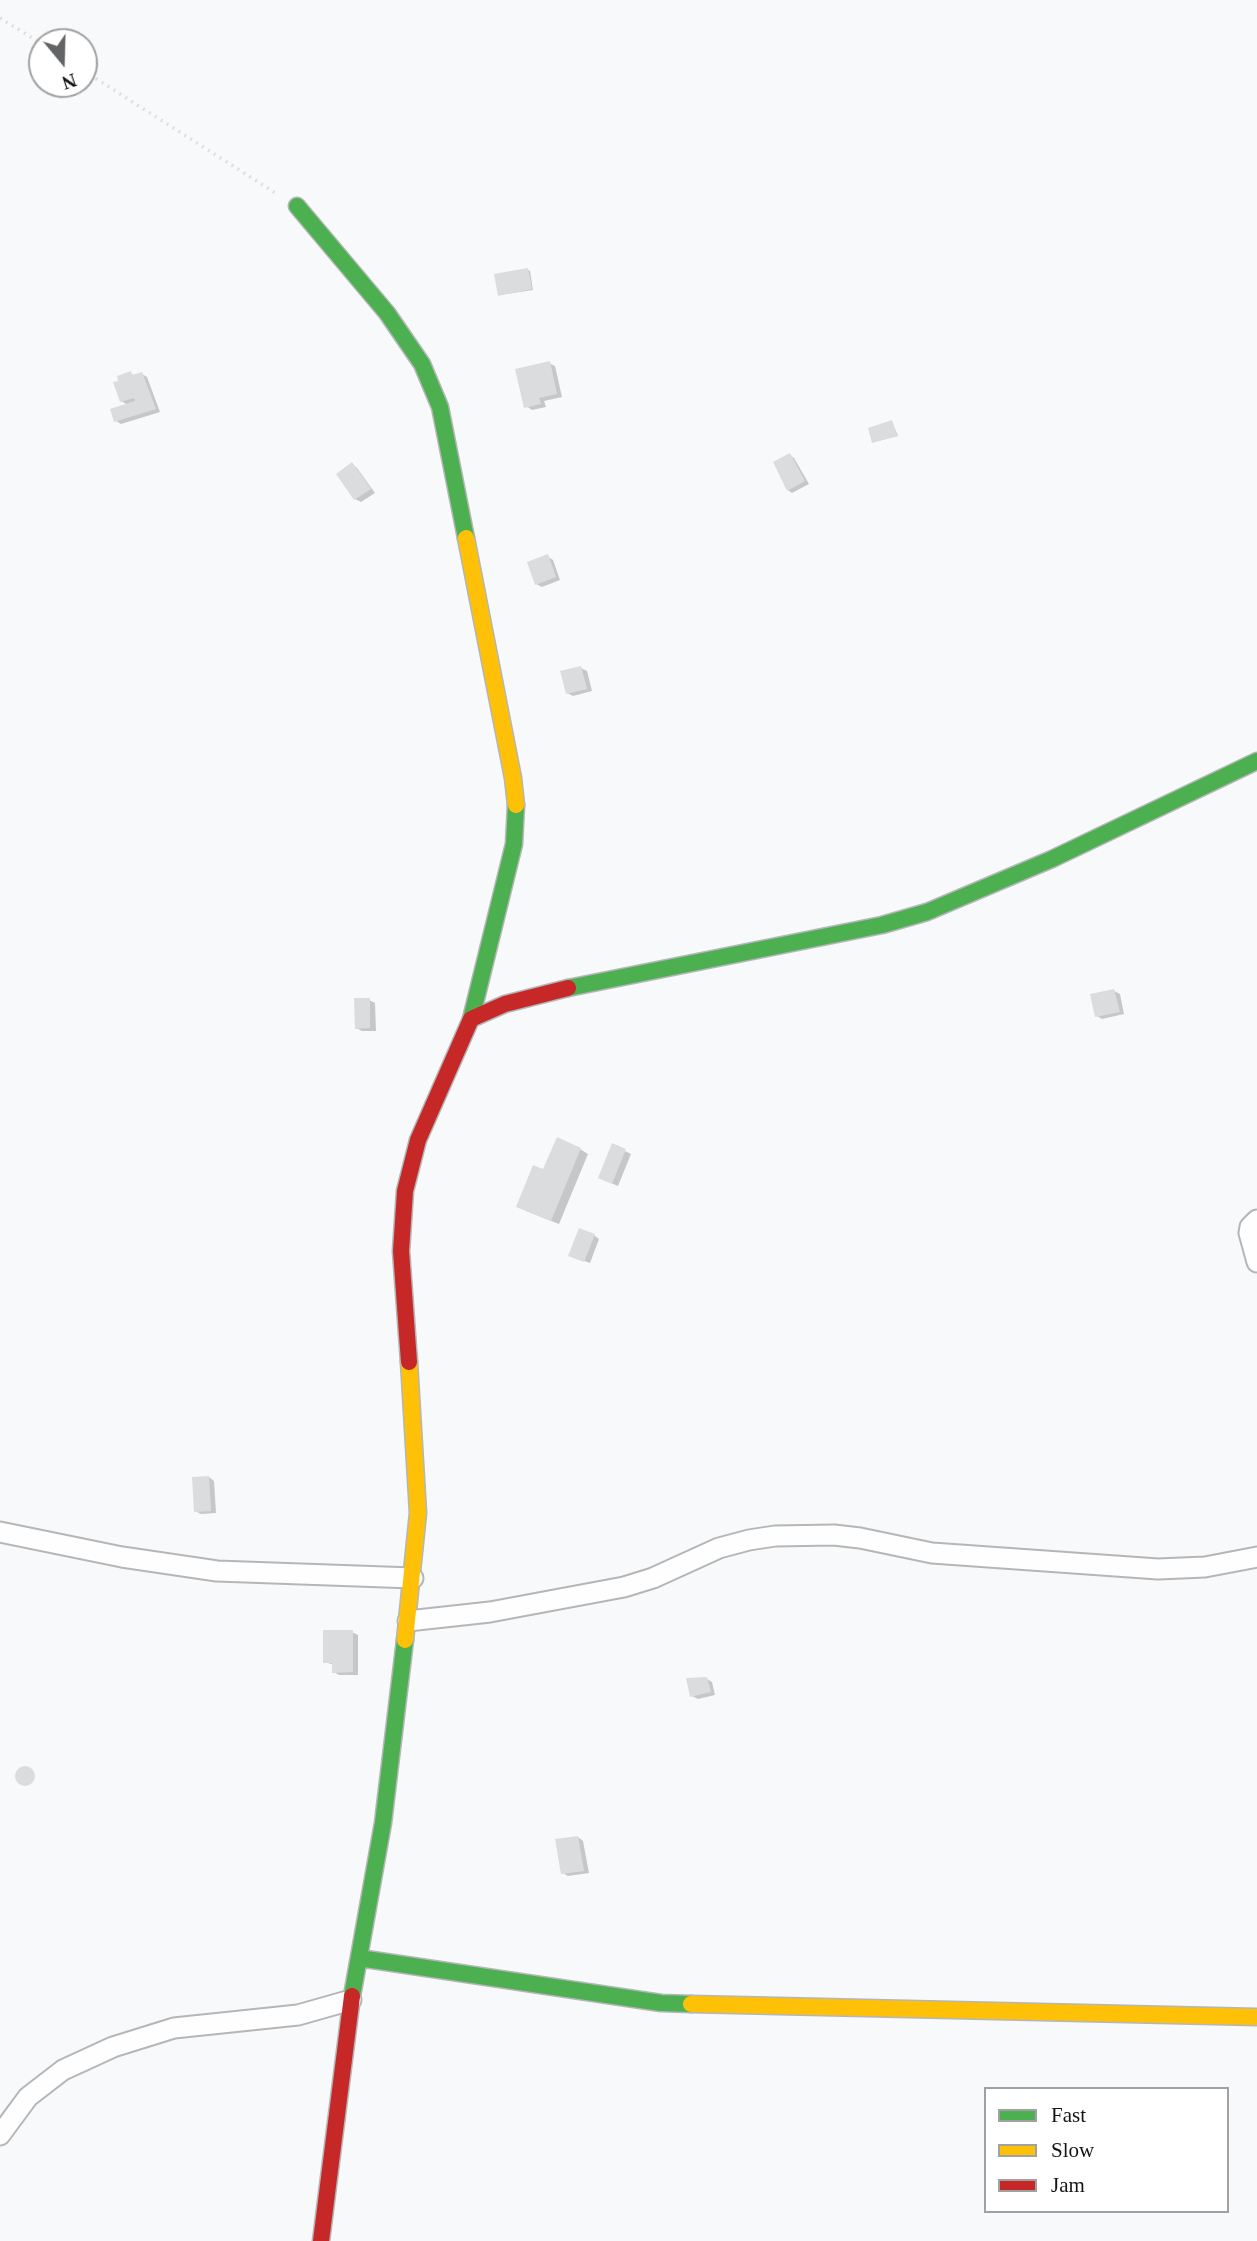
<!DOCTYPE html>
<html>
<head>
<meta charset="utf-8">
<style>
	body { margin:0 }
	#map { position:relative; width:1257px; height:2241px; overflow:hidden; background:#f7f9fb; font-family:Georgia,serif }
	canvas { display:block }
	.legend { position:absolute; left:984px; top:2087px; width:245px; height:126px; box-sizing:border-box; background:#fff; border:2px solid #a1a1a2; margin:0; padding:9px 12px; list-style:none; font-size:21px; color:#131416 }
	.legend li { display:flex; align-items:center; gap:14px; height:35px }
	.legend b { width:35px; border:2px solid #a1a1a2 }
	.north { position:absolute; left:28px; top:28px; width:70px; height:70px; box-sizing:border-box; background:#fff; border:2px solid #a1a1a2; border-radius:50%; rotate:161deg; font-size:19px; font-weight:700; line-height:28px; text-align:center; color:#131416 }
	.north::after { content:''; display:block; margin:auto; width:24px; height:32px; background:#636466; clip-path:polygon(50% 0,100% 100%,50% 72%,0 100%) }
</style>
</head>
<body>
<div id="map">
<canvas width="1257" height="2241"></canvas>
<ul class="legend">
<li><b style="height:9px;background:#4caf50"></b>Fast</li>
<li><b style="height:9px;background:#ffc107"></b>Slow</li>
<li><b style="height:9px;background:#c62828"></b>Jam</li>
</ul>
<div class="north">N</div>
</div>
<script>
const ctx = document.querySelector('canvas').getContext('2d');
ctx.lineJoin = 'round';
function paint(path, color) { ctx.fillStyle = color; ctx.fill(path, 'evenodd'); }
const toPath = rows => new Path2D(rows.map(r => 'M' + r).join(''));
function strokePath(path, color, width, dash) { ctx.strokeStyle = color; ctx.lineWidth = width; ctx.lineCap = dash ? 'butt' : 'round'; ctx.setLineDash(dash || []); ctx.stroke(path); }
const shadow = toPath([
	[528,270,530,271,533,290,500,295],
	[549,363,555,366,562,397,544,401,546,407,532,410,526,406],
	[130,373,135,376,142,374,147,377,160,412,121,424,116,421,128,405,121,401],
	[892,422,898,436,874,442],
	[790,455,794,458,809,484,792,493,788,490],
	[352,464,357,468,375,493,361,502,355,499],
	[547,556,553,560,560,580,542,587,536,584],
	[581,668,587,671,592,691,573,696,567,693],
	[1114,991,1120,994,1124,1014,1102,1019,1097,1016],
	[369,1000,375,1003,376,1031,362,1031,356,1028],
	[580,1149,588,1154,559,1224,526,1211,544,1171],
	[625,1151,631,1154,618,1186,606,1181],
	[594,1235,599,1239,590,1263,576,1258],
	[209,1477,214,1481,216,1513,201,1514,195,1511],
	[352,1632,358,1635,358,1675,339,1675,334,1672,334,1665,325,1662],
	[707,1679,712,1682,715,1695,698,1699,692,1696],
	'18 1777a8 8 0 1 1 16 0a8 8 0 1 1-16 0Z',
	[578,1837,583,1841,589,1873,568,1876,563,1873]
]);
const building = toPath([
	[528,268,532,289,498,296,494,274],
	[550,361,557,394,539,398,541,404,524,408,515,369],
	[131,371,132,375,142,372,156,409,114,422,110,409,135,401,134,398,120,402,113,382,118,381,117,376],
	[892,420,897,436,872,443,868,428],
	[790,453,805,481,787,491,773,462],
	[352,462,371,489,354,500,336,474],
	[548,554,556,577,535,585,527,562],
	[581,666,587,689,566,694,560,671],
	[1114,989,1120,1012,1095,1017,1090,994],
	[354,998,370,998,370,1028,355,1029],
	[557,1137,581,1148,551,1221,516,1207,533,1165,543,1169],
	[612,1143,626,1149,612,1184,598,1178],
	[579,1228,595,1234,584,1262,568,1256],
	[209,1476,211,1511,194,1512,192,1477],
	[323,1630,353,1630,353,1672,332,1673,332,1663,323,1663],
	[707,1677,711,1692,690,1697,686,1678],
	'15 1776a10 10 0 1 1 20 0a10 10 0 1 1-20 0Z',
	[578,1836,584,1871,561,1874,555,1839]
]);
const path = toPath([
	[0,18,42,44],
	[84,71,277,194]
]);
const street = toPath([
	[1257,1220,1250,1227,1249,1233,1257,1262],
	[0,1532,122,1557,217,1571,413,1578],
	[408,1621,490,1612,624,1587,653,1578,719,1548,749,1540,775,1536,834,1535,860,1538,932,1553,1158,1569,1205,1567,1257,1557],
	[0,2135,28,2097,63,2070,113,2047,174,2028,298,2015,351,2000]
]);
const fast = toPath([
	[297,206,387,313,422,364,440,407,466,538],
	[568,988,882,925,927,912,1052,859,1257,761],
	[471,1019,514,844,516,805],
	[359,1958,661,2003,691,2004],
	[352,1996,383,1823,405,1640]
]);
const slow = toPath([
	[466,538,513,778,516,805],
	[405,1640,418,1513,409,1362],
	[691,2004,1257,2017]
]);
const jam = toPath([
	[409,1362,401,1251,405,1191,418,1140,471,1019,505,1004,568,988],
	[321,2241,352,1996]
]);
paint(shadow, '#0003');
paint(building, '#dbdcde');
strokePath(street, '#b4b6b8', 23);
strokePath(fast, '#b4b6b8', 19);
strokePath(slow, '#b4b6b8', 19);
strokePath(jam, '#b4b6b8', 19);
strokePath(path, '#dedfe0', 3.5, [2, 5]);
strokePath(street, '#fefefe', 19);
strokePath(fast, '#4caf50', 16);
strokePath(slow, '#ffc107', 16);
strokePath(jam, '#c62828', 16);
</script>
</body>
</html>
